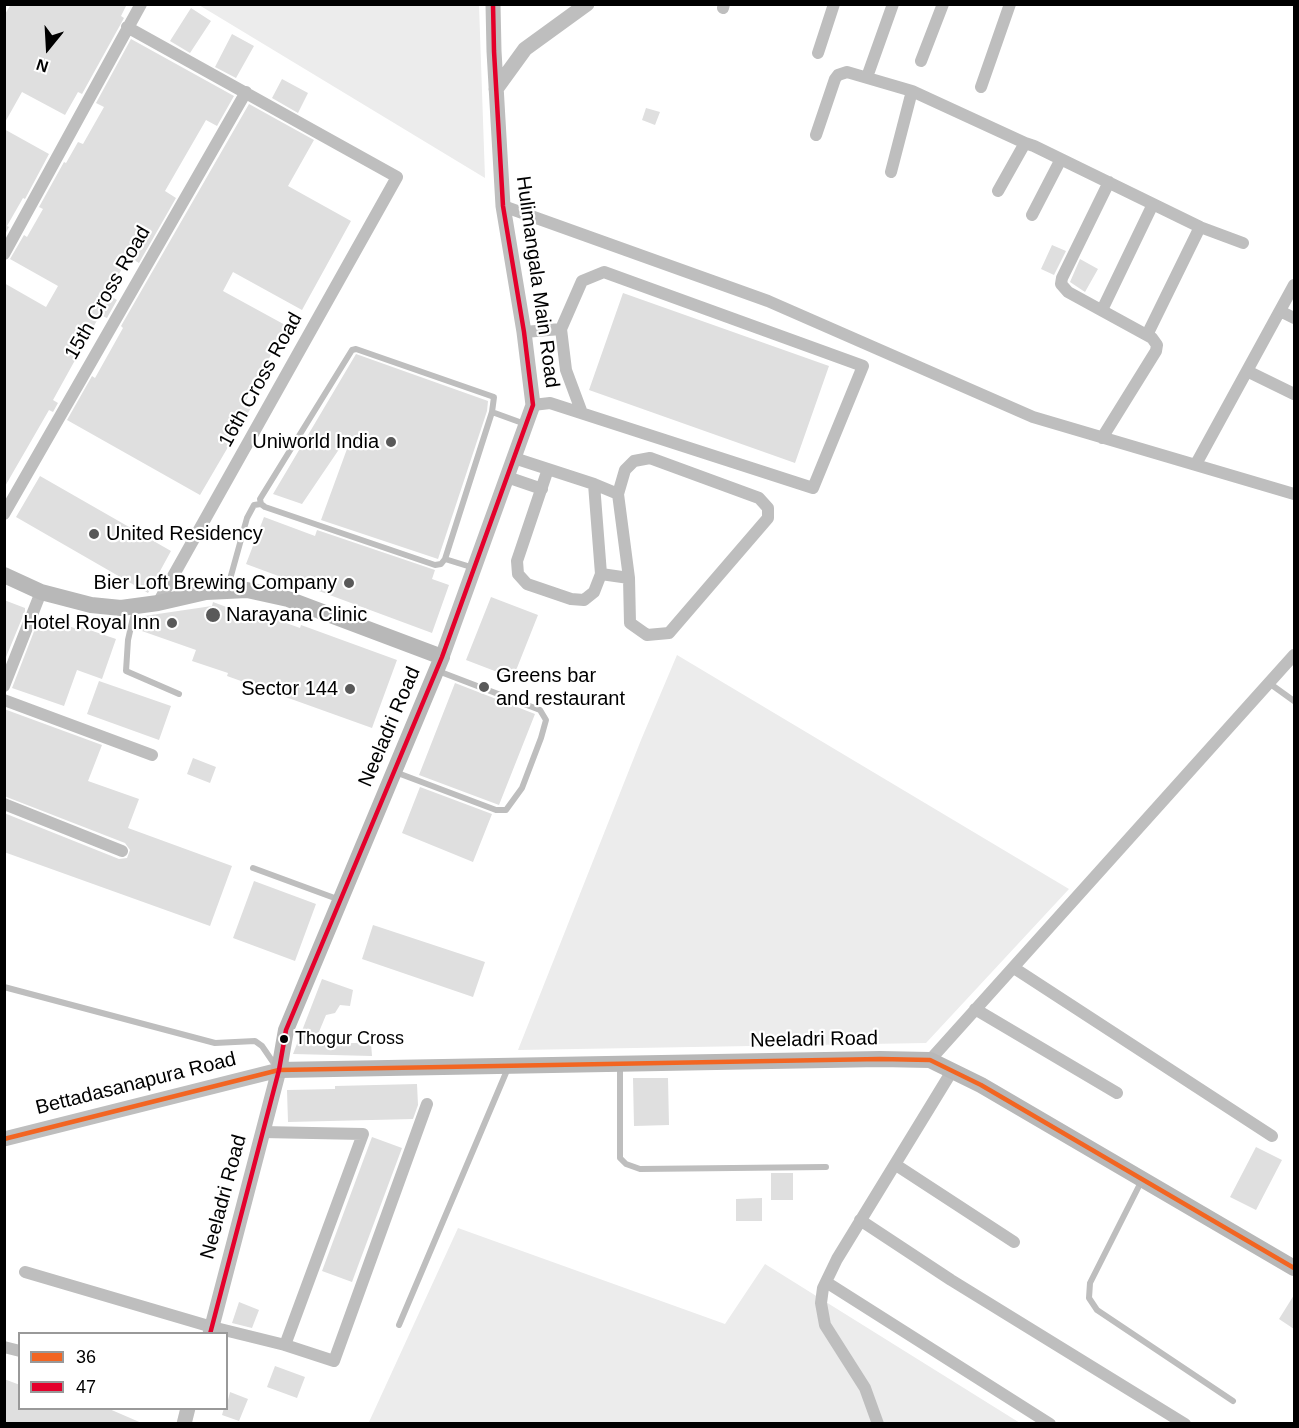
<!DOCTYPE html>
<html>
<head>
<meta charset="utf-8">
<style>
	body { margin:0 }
	#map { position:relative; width:1299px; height:1428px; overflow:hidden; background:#fff; font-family:Arial,sans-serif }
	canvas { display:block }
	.frame { position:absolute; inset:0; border:6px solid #000; pointer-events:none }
	.legend { position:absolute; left:18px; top:1332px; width:210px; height:78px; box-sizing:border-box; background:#fff; border:2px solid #999; margin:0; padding:8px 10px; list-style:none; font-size:18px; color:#000 }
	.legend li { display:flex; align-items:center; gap:12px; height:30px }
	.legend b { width:30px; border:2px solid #999 }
	.north { position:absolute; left:18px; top:18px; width:60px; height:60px; -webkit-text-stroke:4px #fff; paint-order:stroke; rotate:198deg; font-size:16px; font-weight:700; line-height:24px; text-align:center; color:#000 }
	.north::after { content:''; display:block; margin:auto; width:21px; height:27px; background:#000; clip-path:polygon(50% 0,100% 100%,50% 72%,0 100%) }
</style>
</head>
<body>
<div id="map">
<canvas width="1299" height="1428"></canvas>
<div class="frame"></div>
<ul class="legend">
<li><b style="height:8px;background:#f26522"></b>36</li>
<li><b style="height:8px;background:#e4002b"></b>47</li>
</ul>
<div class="north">N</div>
</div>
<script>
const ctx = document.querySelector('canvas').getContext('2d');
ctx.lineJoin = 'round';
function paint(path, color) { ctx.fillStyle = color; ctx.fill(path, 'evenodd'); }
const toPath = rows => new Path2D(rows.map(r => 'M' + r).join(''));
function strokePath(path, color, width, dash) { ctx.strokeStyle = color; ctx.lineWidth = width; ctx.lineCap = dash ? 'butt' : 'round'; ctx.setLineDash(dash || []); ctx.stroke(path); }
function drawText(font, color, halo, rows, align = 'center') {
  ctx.font = font + ' Arial,sans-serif'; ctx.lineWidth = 4.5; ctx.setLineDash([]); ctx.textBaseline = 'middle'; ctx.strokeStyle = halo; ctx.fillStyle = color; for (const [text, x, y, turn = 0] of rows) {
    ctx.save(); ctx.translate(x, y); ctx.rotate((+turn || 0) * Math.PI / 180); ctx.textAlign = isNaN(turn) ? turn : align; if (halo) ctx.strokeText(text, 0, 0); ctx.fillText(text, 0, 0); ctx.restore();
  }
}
const green = toPath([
	[199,5,479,5,485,178],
	[677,655,1069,889,926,1043,518,1050,641,740],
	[458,1228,725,1324,765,1264,1020,1423,375,1424,369,1422]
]);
const building = toPath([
	[11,4,127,4,121,16,124,18,82,94,78,92,65,115,22,92,4,124,4,16],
	[191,8,211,21,190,53,170,41],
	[232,34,254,46,236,78,215,67],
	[131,39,234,96,217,126,206,120,165,191,176,198,139,263,129,257,107,294,117,300,107,318,100,315,53,400,58,403,53,412,49,410,4,488,4,283,46,307,58,286,10,259,24,235,27,237,43,209,39,207,64,162,66,163,78,142,83,144,104,107,96,103],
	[282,79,308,93,298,113,272,98],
	[249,104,314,140,288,186,351,221,302,310,233,272,223,291,287,326,245,402,252,406,200,495,67,420,92,376,95,378,123,328,121,326],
	[646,108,660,112,655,125,642,120],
	[4,129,49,154,25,199,23,198,7,226,9,227,4,236],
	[1052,245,1066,251,1054,275,1041,269],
	[1080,259,1098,269,1085,292,1070,282],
	[623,293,829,366,795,463,589,390],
	[356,354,488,401,487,411,438,559,321,520,351,438,348,436,302,504,273,494],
	[40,476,171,551,148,593,16,517],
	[264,517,315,536,317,530,435,570,432,579,449,585,432,633,246,564],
	[491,597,538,615,513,678,466,660],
	[4,600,25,608,25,611,4,662],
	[213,602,248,615,250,610,300,628,301,625,397,660,372,728,227,676,228,673,192,661,196,650,139,630,144,616,212,606],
	[40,616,77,629,78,626,116,639,102,679,77,670,64,706,12,688],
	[99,681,171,706,159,740,87,714],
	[455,683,535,714,499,805,419,775],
	[4,709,102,745,88,781,139,799,128,828,232,866,210,926,4,852,4,813,119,859,127,858,130,850,125,843,4,796],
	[193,758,216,767,210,783,187,774],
	[420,787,492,814,473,862,402,833],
	[254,881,316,904,295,961,233,938],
	[373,925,485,962,473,997,362,959],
	[322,979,353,990,350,1006,340,1005,335,1013,326,1015,316,1039,350,1039,350,1043,371,1043,372,1056,293,1054],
	[633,1078,668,1078,669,1125,634,1126],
	[417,1084,418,1105,413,1119,288,1122,287,1090,335,1089,335,1086],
	[372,1137,402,1148,352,1282,322,1271],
	[1256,1147,1282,1160,1256,1210,1230,1197],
	[771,1173,793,1173,793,1200,771,1200],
	[762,1198,762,1221,736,1221,736,1199],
	[1294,1295,1294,1329,1279,1319],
	[239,1302,259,1310,252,1328,232,1323],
	[275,1366,305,1377,297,1398,267,1387],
	[4,1379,20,1385,20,1408,107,1408,144,1424,4,1424],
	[230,1392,248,1399,239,1421,222,1415,224,1408,226,1408]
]);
const service = toPath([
	[492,412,525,424],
	[445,559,441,564,435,565,265,507,261,504,260,499,352,350,356,349,494,397,492,412,445,559,474,568],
	[227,590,247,518,254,505,261,504],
	[135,609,128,640,126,671,179,694],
	[1269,683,1294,701],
	[395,772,496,810,506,810,522,788,541,738,546,720,540,710,438,671],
	[253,868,340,900],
	[4,987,215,1043,255,1041,262,1046,275,1065],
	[620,1065,620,1158,626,1164,640,1169,826,1167],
	[1142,1180,1090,1283,1089,1298,1097,1310,1233,1401],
	[399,1325,508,1068]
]);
const minor = toPath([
	[723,8,724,4],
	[127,27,397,177,158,603],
	[818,53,834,4],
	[921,61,943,4],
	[867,77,893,4],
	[981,87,1010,4],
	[816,135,835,79,838,75,847,72,912,91,1025,143],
	[891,172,912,91],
	[998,191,1025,143,1034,146,1200,227,1243,243],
	[503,206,768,301,1033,417,1294,494],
	[1032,215,1061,159],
	[4,254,141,4],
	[1102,310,1153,204],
	[1280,311,1294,318],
	[561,329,566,370,582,413],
	[524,332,561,329,582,281,604,272,863,366,813,488,550,403,533,405],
	[1147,335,1200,227],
	[1247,371,1294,394],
	[1102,438,1156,351,1157,345,1152,338,1068,292,1061,284,1062,278,1109,182],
	[514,458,594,484,601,574,594,592,584,600,571,599,527,584,518,574,517,561,548,469],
	[1196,464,1294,285],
	[507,477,542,489],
	[594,484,618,494,625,470,634,461,650,458,759,498,768,508,768,518,669,633,647,635,630,623,629,578,601,574],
	[618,494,629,578],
	[4,514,246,92],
	[4,686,41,592],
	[4,700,152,755],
	[4,804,122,851],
	[1014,968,1272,1136],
	[975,1009,1117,1093],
	[930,1060,1294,655],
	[262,1132,363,1134,285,1345],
	[896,1165,1014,1242],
	[860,1220,951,1280,1185,1424],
	[25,1272,212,1327,285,1345,334,1361,427,1104],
	[826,1282,1050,1424],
	[4,1347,20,1351],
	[878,1424,865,1388,825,1325,821,1303,823,1288,837,1259,952,1071]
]);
const tertiary = toPath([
	[496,89,525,49,587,4],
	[442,657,533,405,524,332,503,206,494,51,493,4],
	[4,1139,279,1070,210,1334],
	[184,1424,188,1408]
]);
const secondary = toPath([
	[4,575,41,592,91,605,121,608,158,603,206,592,247,590,288,599,442,657,286,1030,279,1070,880,1059,930,1060,981,1085,1294,1268]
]);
const bus1 = toPath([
	[4,1139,279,1070,880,1059,930,1060,981,1085,1294,1268]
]);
const bus2 = toPath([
	[210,1334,279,1070,286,1030,442,657,533,405,524,332,503,206,494,51,493,4]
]);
const markers = [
	[391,442,6,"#595959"],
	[94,534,6,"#595959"],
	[349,583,6,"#595959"],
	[213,615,8,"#595959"],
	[172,623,6,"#595959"],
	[484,687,6,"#595959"],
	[350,689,6,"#595959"],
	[284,1039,5,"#000"]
];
const busNames = [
	["Thogur Cross",295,1039]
];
const streetNames = [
	["Hulimangala Main Road",537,282,82],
	["15th Cross Road",108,293,-60],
	["16th Cross Road",261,380,-61],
	["Neeladri Road",390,727,-67],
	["Neeladri Road",814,1040,-1],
	["Bettadasanapura Road",136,1084,-14],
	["Neeladri Road",224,1197,-75]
];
const poiNames = [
	["Uniworld India",379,442],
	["United Residency",106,534,"left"],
	["Bier Loft Brewing Company",337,583],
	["Narayana Clinic",226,615,"left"],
	["Hotel Royal Inn",160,623],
	["Greens bar",496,676,"left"],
	["and restaurant",496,699,"left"],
	["Sector 144",338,689]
];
paint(green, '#ececec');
paint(building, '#dfdfdf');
strokePath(service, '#bebebe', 6);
strokePath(minor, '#bebebe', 12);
strokePath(tertiary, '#bebebe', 15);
strokePath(secondary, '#b8b8b8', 16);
strokePath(bus1, '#f26522', 4.5);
strokePath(bus2, '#e4002b', 4.5);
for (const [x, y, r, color] of markers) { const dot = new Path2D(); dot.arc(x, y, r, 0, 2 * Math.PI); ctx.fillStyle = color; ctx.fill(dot); strokePath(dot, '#fff', 2); }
drawText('18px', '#000', '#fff', busNames, 'left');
drawText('20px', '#000', '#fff', streetNames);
drawText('20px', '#000', '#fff', poiNames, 'right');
</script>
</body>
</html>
